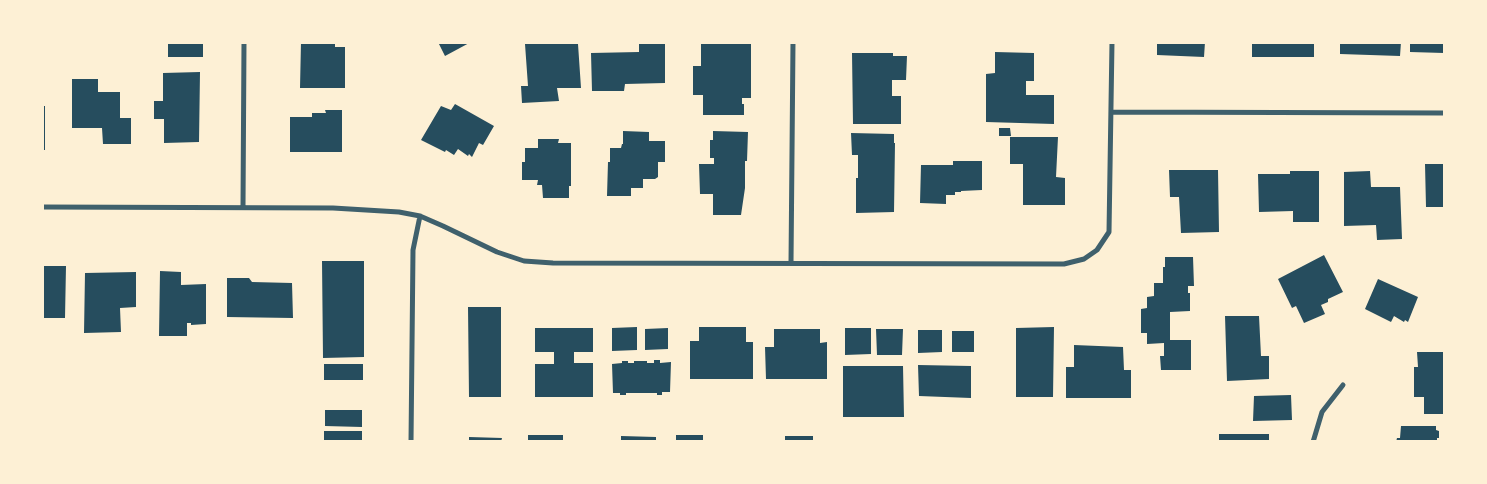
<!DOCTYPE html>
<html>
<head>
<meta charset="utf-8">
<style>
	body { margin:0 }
	#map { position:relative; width:1487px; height:484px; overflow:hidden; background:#fdf0d5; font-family:Cabin,sans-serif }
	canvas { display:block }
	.frame { position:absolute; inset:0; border:44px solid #fdf0d5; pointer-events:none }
</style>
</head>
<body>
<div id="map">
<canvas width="1487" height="484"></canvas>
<div class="frame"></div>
</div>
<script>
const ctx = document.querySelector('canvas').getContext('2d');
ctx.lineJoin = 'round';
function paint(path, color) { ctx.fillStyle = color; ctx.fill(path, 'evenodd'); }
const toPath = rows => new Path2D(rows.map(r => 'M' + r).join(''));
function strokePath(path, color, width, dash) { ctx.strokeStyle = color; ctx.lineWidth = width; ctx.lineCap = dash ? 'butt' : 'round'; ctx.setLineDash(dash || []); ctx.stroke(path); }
const building = toPath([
	[168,42,203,42,203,57,168,57],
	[301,42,335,42,335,47,345,47,345,88,300,88],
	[438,42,471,42,445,56],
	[553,42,553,44,578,44,581,88,557,88,559,101,522,103,521,86,528,86,525,44],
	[639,42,665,42,665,83,625,84,624,91,592,91,591,53,639,52],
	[1157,42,1205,42,1204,57,1157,55],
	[1252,42,1314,42,1314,57,1252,57],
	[1340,42,1401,42,1400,56,1340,54],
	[1410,42,1444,42,1444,53,1410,52],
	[701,43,751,43,751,98,742,98,742,104,744,104,744,115,703,115,703,95,693,95,693,66,701,66],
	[995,52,1034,53,1034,81,1026,81,1026,95,1054,95,1054,124,986,122,986,74,995,73],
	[852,53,893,53,893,56,907,56,906,80,892,80,892,96,901,96,901,124,853,124],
	[200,72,199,142,164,143,164,119,154,119,154,101,163,101,163,73],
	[72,79,98,79,98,92,120,92,120,118,131,118,131,144,103,144,102,128,72,128],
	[455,104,494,126,483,145,479,143,472,157,469,154,468,156,458,149,454,155,446,150,445,152,421,140,441,106,451,110],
	[42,106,45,106,45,150,42,150],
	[325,110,342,110,342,152,290,152,290,117,312,117,312,113,326,113],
	[999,128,1010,128,1011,136,999,136],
	[623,131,649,132,649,141,665,141,665,162,658,162,658,177,655,179,643,179,643,188,631,188,631,196,607,196,608,162,610,162,610,148,621,148,622,144,623,144],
	[713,131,748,132,747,161,745,161,745,188,741,215,713,215,713,194,700,194,699,164,714,164,714,158,710,158,710,140,713,140],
	[851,133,894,134,894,143,895,143,894,212,856,213,856,178,858,178,858,155,852,155],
	[1010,137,1058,137,1056,177,1065,178,1065,205,1023,205,1023,164,1010,164],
	[538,139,559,139,558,143,571,143,571,186,569,186,569,198,543,198,542,185,537,185,538,180,522,180,522,162,525,162,525,148,538,148],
	[953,161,982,161,982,190,961,191,961,192,955,192,955,195,946,195,946,204,920,203,921,165,953,165],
	[1425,164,1444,164,1444,207,1426,207],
	[1169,170,1218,170,1219,232,1181,233,1179,197,1170,197],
	[1290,171,1319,171,1319,222,1293,222,1293,211,1259,212,1258,174,1290,174],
	[1370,171,1371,187,1400,187,1402,239,1377,240,1376,225,1344,226,1344,172],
	[1324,255,1343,292,1328,299,1328,302,1321,305,1325,314,1304,323,1296,306,1292,308,1278,279],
	[1165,257,1193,257,1194,286,1188,286,1188,293,1190,293,1190,311,1170,312,1170,340,1191,340,1191,370,1161,370,1160,356,1164,356,1164,343,1147,344,1147,333,1141,333,1141,309,1147,308,1147,297,1154,296,1154,283,1163,283,1163,267,1165,267],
	[322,261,364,261,364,357,323,358],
	[42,266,66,266,65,318,42,318],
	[160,271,181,272,181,285,206,284,206,324,191,325,191,323,187,323,187,336,159,336],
	[136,272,136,307,120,308,121,332,84,333,85,273],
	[227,278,249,278,252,282,292,283,293,318,227,317],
	[1378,279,1418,297,1408,322,1405,320,1404,322,1394,316,1391,322,1365,309],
	[468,307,501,307,501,397,469,397],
	[1225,316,1259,316,1261,356,1269,356,1269,379,1227,381],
	[637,327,637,350,612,351,612,328],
	[699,327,746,327,746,342,753,342,753,379,690,379,690,341,699,341],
	[1054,327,1053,397,1016,397,1016,328],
	[535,328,593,328,593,352,574,352,574,363,593,363,593,397,535,397,535,364,554,364,554,352,535,352],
	[668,328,668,349,645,350,645,329],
	[845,328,871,328,871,354,845,355],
	[774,329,820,329,820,343,827,342,827,379,766,379,765,347,774,347],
	[876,329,903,329,902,355,877,355],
	[918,330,942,330,942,352,918,353],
	[952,331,974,331,974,352,952,352],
	[1074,345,1123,347,1124,370,1131,370,1131,398,1066,398,1066,367,1074,367],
	[1417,352,1444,352,1444,414,1424,414,1424,397,1414,397,1414,367,1418,367],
	[654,360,660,360,660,363,671,362,670,392,662,392,662,395,657,395,657,393,626,393,626,395,620,395,620,393,613,393,612,364,622,363,622,361,628,361,628,363,634,363,634,361,647,361,647,363,654,363],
	[324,364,363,364,363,380,324,380],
	[918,365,971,366,971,398,919,396],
	[843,366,903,366,904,417,843,417],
	[1291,395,1292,420,1253,421,1254,396],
	[325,410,362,410,362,427,325,426],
	[1401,426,1436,426,1436,430,1439,431,1439,438,1437,438,1437,442,1396,442,1397,438,1400,438],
	[324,431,362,431,362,442,324,442],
	[1219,434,1269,434,1269,442,1219,442],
	[528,435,563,435,563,442,528,442],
	[676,435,703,435,703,442,676,442],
	[621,436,656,437,656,442,621,442],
	[785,436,813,436,813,442,785,442],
	[469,437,502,438,501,442,469,442]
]);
const minor = toPath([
	[1111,112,1444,113],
	[42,207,333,208,399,212,420,216,443,226,497,252,524,261,553,263,1064,264,1084,259,1097,250,1109,232,1112,42],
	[243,207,244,42],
	[791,263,793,42],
	[411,442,413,250,420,216],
	[1313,442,1322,412,1343,385]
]);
paint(building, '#264d5e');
strokePath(minor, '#3f606c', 5);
</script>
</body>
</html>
